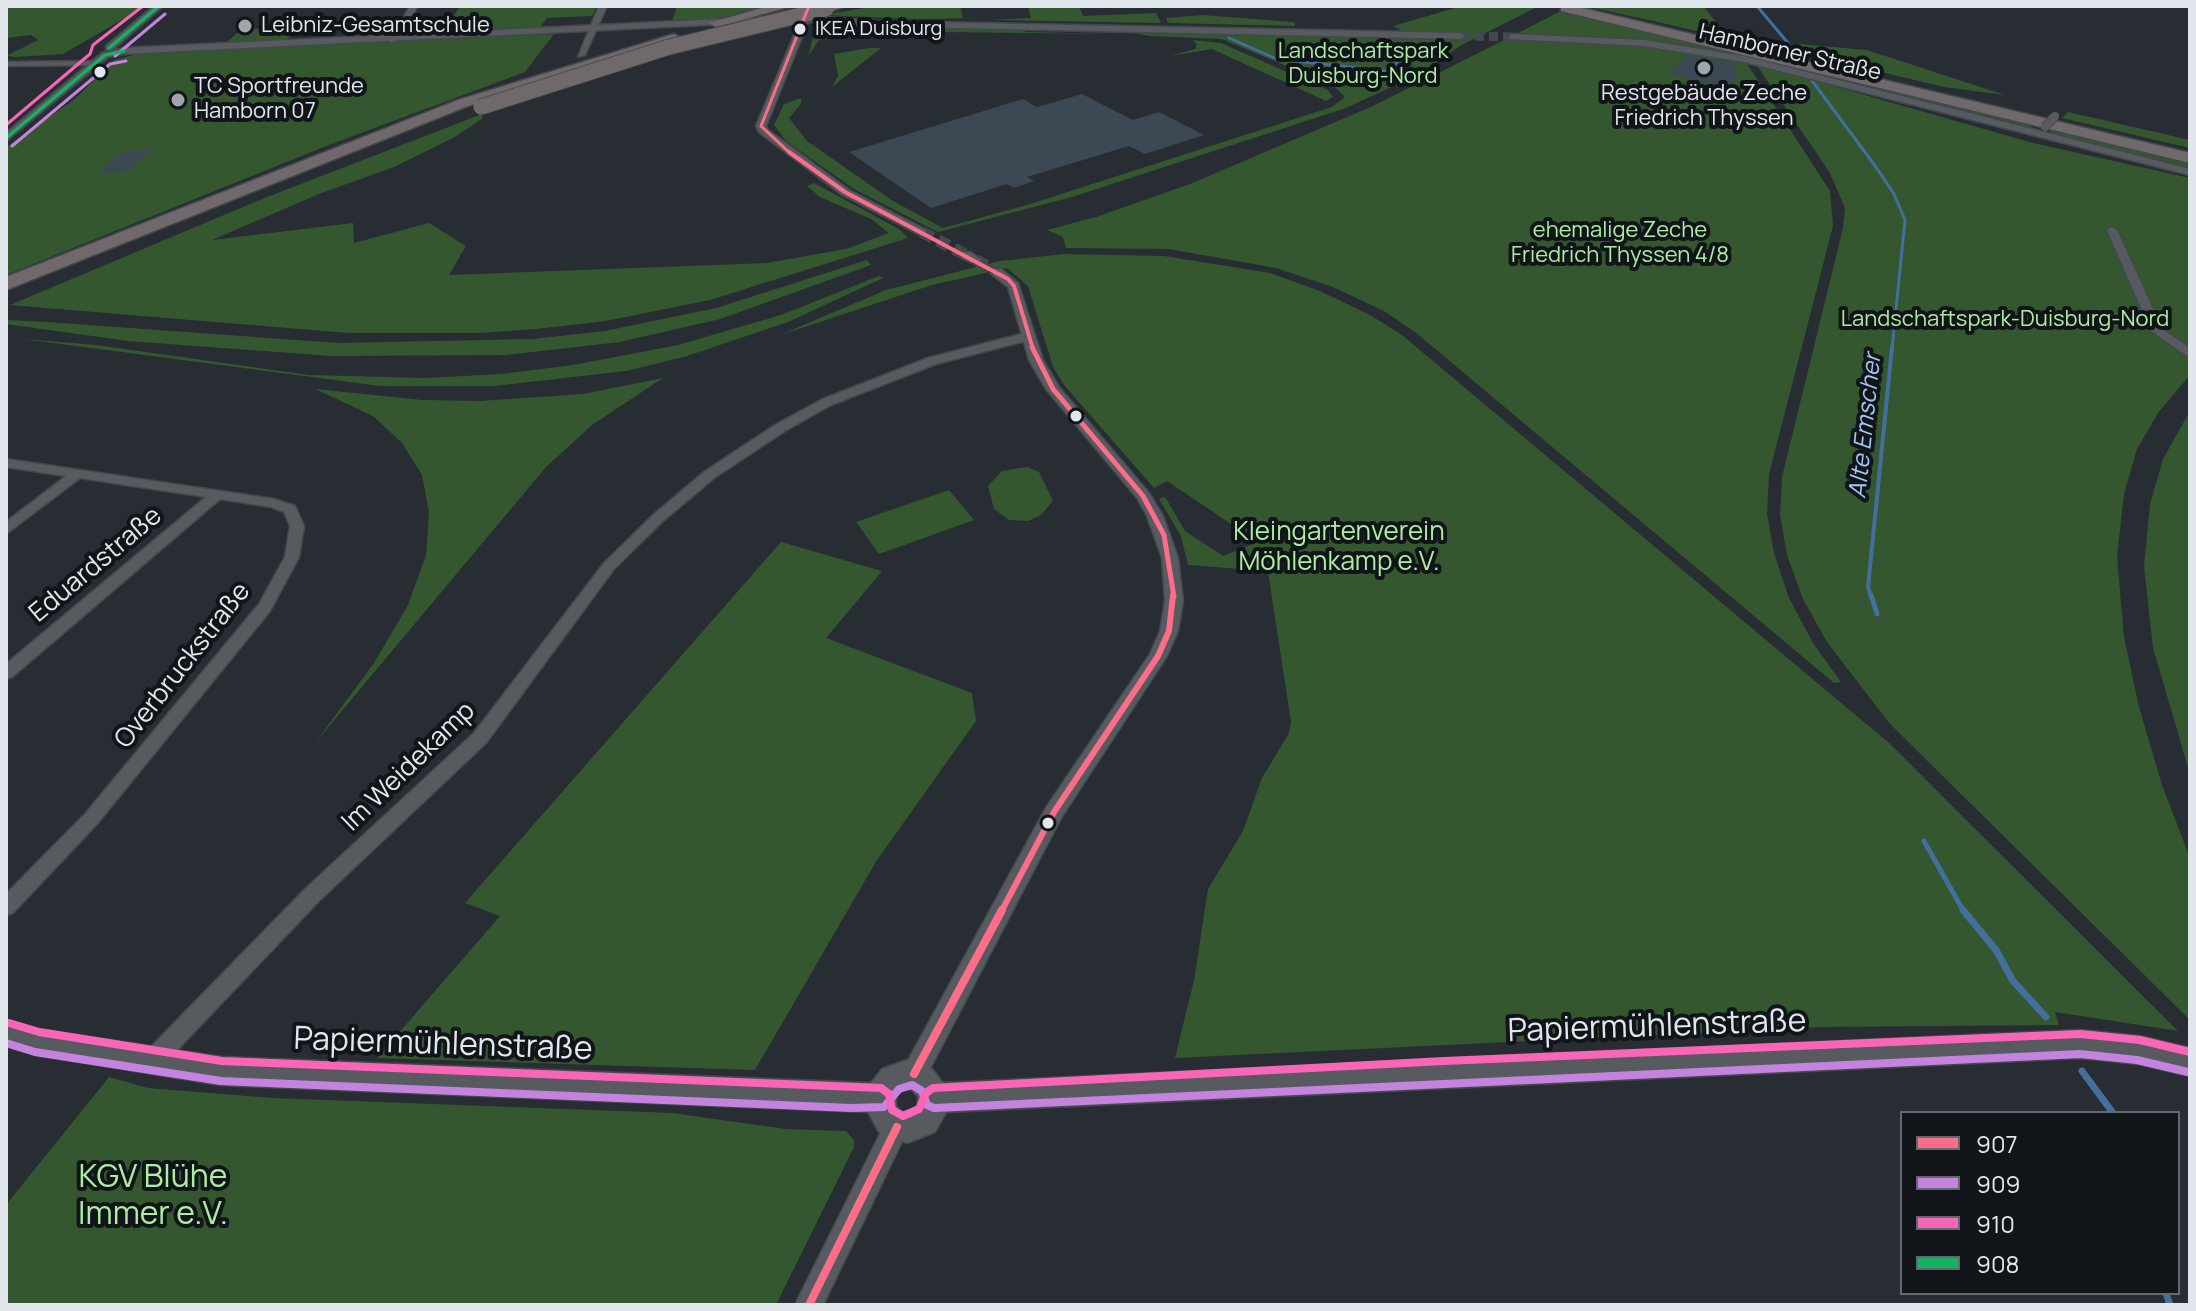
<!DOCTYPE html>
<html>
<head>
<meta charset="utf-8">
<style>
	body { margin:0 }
	#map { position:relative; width:2196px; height:1311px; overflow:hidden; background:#282d33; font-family:Manrope,sans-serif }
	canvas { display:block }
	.frame { position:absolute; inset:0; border:8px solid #e1e7ed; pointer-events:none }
	.legend { position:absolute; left:1900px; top:1111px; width:280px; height:184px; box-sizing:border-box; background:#111519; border:2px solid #64696e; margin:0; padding:10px 14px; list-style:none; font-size:24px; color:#e1e7ed }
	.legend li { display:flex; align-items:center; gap:16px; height:40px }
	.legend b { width:40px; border:2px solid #64696e }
</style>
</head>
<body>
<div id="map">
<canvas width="2196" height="1311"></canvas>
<div class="frame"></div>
<ul class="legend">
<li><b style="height:10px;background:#fb6d88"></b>907</li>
<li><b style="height:10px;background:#c483df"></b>909</li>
<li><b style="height:10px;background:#fa66b7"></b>910</li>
<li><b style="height:10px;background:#13b361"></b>908</li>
</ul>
</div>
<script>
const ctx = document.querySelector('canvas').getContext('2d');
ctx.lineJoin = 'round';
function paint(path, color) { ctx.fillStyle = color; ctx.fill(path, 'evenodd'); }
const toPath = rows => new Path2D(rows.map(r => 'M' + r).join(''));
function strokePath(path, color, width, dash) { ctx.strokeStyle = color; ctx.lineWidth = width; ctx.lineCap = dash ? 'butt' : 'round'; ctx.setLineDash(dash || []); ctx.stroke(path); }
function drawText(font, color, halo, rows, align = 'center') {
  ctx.font = font + ' Manrope,sans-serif'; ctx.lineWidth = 8; ctx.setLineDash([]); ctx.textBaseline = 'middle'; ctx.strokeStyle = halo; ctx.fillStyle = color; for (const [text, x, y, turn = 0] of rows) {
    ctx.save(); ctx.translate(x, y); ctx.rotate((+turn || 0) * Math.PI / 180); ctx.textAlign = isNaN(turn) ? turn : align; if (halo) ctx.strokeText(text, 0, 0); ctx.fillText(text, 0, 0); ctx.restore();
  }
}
const green = toPath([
	[6,6,146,6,63,54,16,57,6,56,38,40,31,35,6,38],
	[460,6,597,6,592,16,547,18,538,30,442,35],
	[677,6,771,6,717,20,671,24],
	[876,6,960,6,963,18,986,18,910,19,823,15],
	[1028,6,1079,6,1083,16,1156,13,1161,23,991,20,1031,18],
	[1462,6,1539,6,1460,46,1417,75,1346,108,1072,197,938,232,854,189,786,141,774,125,784,104,801,98,801,104,789,118,807,141,893,201,943,228,1027,205,1332,107,1345,97,1334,86,1222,39,1150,36,1115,30,1405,32,1393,26],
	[1584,6,1703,6,1730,39,1658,22],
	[1561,11,1740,53,1743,57,1640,41,1514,35],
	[1202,15,1293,22,1295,23,1295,26,1168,23,1166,18],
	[827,26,1019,28,1026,32,1117,34,852,31,819,40,809,55,814,31],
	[300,27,286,40,227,42,242,29],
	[554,34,525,72,329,145,6,275,6,147,75,99,114,60,142,53],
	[1508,38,1633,43,1746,62,1830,191,1833,226,1769,474,1767,513,1774,553,1789,598,1813,643,1841,682,1834,683,1415,332,1384,311,1333,287,1276,268,1169,249,1066,248,1063,237,1047,230,1096,217,1190,184,1373,106],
	[1192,40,1221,43,1328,90,1333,97,1326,101,1212,49,1171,56,1195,49,1197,44],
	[1799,44,1867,50,2005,95,1944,87,1814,56],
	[869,48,881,48,832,87,838,76,834,54],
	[1759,58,2036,125,2023,129],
	[1756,64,2033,143,2190,178,2190,375,2158,413,2137,449,2124,494,2117,557,2124,637,2139,707,2162,785,2190,858,2190,1020,1890,724,1827,642,1803,599,1787,555,1780,515,1782,477,1843,228,1845,208,1830,173],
	[2068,112,2190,140,2190,148,2062,118],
	[482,114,483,118,455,137,394,167,319,194,212,240,353,223,354,243,429,223,466,246,449,275,767,263,846,249,889,233,871,219,820,197,807,186,814,183,899,229,908,238,710,300,606,321,536,329,479,333,348,333,10,305,262,199],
	[2053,129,2190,162,2190,170,2054,136,2050,131],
	[1065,254,1164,256,1270,273,1320,291,1370,315,1402,335,1889,743,2178,1031,2055,1012,2059,1025,1823,1027,1175,1058,1194,980,1208,889,1243,831,1262,778,1289,733,1291,722,1268,571,1188,565,1181,536,1159,499,1164,497,1167,500,1185,531,1223,556,1258,542,1167,481,1154,488,1064,385,1053,367,1028,286,1007,268,932,285,780,335,886,290,1000,261],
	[867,260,871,265,720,319,620,342,506,355,331,356,128,341,6,324,6,320,48,322,338,343,532,339,605,331,716,308],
	[879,276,883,278,788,322,687,356,626,371,494,386,380,386,23,339,96,345,309,375,425,378,502,374,573,365,678,345,781,315],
	[663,378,592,425,546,467,315,743,374,663,408,605,426,555,429,512,422,475,402,443,373,416,315,389,423,400,480,401,583,394],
	[2190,411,2190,774,2153,648,2144,566,2150,504,2163,459],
	[1027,467,1039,472,1053,501,1041,515,1028,521,1009,520,994,509,988,486,1002,471],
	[949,490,974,520,879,554,856,522],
	[781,542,882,571,826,638,972,693,976,721,877,860,755,1070,377,1058,500,916,465,903],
	[109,1077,148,1088,273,1098,672,1113,786,1129,846,1131,854,1140,854,1147,776,1305,6,1305,6,1205]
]);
const streamFar3 = toPath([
	[1757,6,1793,49],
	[1229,38,1277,59,1394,72,1399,57,1387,51,1382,43],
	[1810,78,1876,167,1894,194,1905,220,1892,349]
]);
const streamFar2 = toPath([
	[1871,597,1868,587,1892,347]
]);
const streamFar1 = toPath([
	[1871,595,1877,614],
	[1924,841,1964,912]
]);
const stream = toPath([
	[1963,910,1996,950,2013,981,2046,1017],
	[2082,1071,2113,1113],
	[2166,1293,2170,1305]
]);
const building = toPath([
	[1687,56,1732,63,1738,75,1726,87,1668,74],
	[1082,94,1133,120,1159,112,1204,135,1145,154,1129,146,1027,177,1034,181,1014,188,1007,184,931,208,849,152,1023,99,1037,107],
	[152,150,128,172,97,173,122,151]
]);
const tertiaryTunnelFar1 = toPath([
	[1461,36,1511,37]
]);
const tertiaryTunnel = toPath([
	[922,232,966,255],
	[976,260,997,272]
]);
const minor = toPath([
	[410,6,418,6,395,42,389,42,410,6],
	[599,6,607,6,585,55,578,57,599,6],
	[99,61,96,65,6,66,6,62,99,61],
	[2112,227,2117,230,2162,329,2190,348,2190,358,2151,331,2107,230,2112,227],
	[1029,332,1035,336,1033,339,936,364,831,405,785,431,714,478,663,521,614,569,486,743,319,901,160,1068,152,1071,144,1068,141,1061,144,1054,305,889,474,733,604,563,653,515,704,472,775,425,823,399,928,358,1029,332],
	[6,459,274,499,295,506,304,526,299,557,270,611,97,824,13,913,6,915,6,894,85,814,259,604,285,557,290,526,284,512,271,507,220,499,12,677,6,679,6,664,206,497,80,478,6,534,6,522,66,476,6,467,6,459]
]);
const tertiary = toPath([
	[154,6,163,6,112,50,106,50,106,46,154,6],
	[809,6,813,9,810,16,878,21,1461,33,1465,36,1461,39,868,26,808,22,766,126,768,130,849,190,926,230,926,234,922,236,841,194,759,132,756,126,800,21,788,18,802,16,809,6],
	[763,17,766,22,124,54,108,57,6,141,6,133,102,53,124,48,763,17],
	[1511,34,1644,40,1744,56,2190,169,2190,175,1744,62,1644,46,1508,39,1511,34],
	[962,252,970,252,982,260,972,263,962,258,962,252],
	[993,269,1001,269,1018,283,1043,360,1059,387,1149,493,1163,516,1178,558,1183,601,1178,631,1167,656,1061,818,923,1082,914,1085,905,1082,902,1074,905,1066,1047,806,1150,654,1160,631,1165,601,1162,558,1147,516,1137,498,1046,389,1029,360,1008,287,993,275,993,269],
	[897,1115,906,1118,909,1127,823,1305,795,1305,888,1118,897,1115]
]);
const secondary = toPath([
	[6,1020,37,1029,221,1057,871,1083,882,1069,907,1060,932,1069,943,1083,2080,1030,2139,1036,2190,1048,2190,1076,2139,1064,2080,1058,946,1112,935,1132,907,1143,879,1132,868,1112,221,1085,37,1055,6,1046,6,1020],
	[903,1089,911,1089,918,1096,918,1106,912,1112,902,1112,896,1106,896,1096,903,1089]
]);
const motorway = toPath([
	[769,6,792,6,716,27,709,23,769,6],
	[822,6,846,6,826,13,819,9,822,6],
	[1561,6,1574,6,2190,153,2190,163,1561,11,1561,6],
	[674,34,681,38,679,41,468,106,6,290,6,277,458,100,674,34]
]);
const minorBridge = toPath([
	[2045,127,2055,116]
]);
const motorwayBridge = toPath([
	[481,107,669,47,826,9]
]);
const bus1Far4 = toPath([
	[761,126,791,154],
	[761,126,809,6]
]);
const bus1Far3 = toPath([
	[789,152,845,192,1008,279,1014,286,1033,349]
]);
const bus1Far2 = toPath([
	[1032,347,1053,389,1143,496,1164,535,1174,597]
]);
const bus1Far1 = toPath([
	[1001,912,1054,812,1158,656,1169,631,1173,595]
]);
const bus1 = toPath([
	[914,1074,1002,910],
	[809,1305,897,1127]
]);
const bus2Far1 = toPath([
	[115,56,165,14],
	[12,146,110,64,126,61]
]);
const bus2 = toPath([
	[6,1043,35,1052,221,1081,851,1108,884,1107,899,1089,912,1085,922,1091,927,1105,934,1108,2080,1054,2137,1060,2188,1072]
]);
const bus3Far1 = toPath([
	[6,125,90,54,93,45,143,6]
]);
const bus3 = toPath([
	[9,1023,39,1032,222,1061,881,1088,889,1094,892,1110,903,1116,919,1109,926,1093,933,1088,1444,1061,2080,1034,2140,1040,2190,1052]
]);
const bus4 = toPath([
	[109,48,159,6],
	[6,138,105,55,124,51]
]);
const markers = [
	[245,26,8,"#a0a6ac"],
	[800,29,7,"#e1e7ed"],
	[1704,68,8,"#a0a6ac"],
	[100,72,7,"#e1e7ed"],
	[178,100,8,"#a0a6ac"],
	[1076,416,7,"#e1e7ed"],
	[1048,823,7,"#e1e7ed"]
];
const farBusnames = [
	["IKEA Duisburg",815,29]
];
const farPoinames = [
	["Leibniz-Gesamtschule",261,26],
	["TC Sportfreunde",194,87],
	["Hamborn 07",194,112],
	["Restgebäude Zeche",1704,94,"center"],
	["Friedrich Thyssen",1704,119,"center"]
];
const farParknames = [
	["Landschaftspark",1363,52],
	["Duisburg-Nord",1363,77],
	["ehemalige Zeche",1620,231],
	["Friedrich Thyssen 4/8",1620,256],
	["Landschaftspark-Duisburg-Nord",2005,320]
];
const farStreetnames = [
	["Hamborner Straße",1790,53,13]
];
const farWaternames = [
	["Alte Emscher",1866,426,-84]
];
const parkNames = [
	["Kleingartenverein",1339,533],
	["Möhlenkamp e.V.",1339,563]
];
const streetNames = [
	["Eduardstraße",96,565,-40],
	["Overbruckstraße",183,666,-52],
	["Im Weidekamp",409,767,-44]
];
const nearStreetnames = [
	["Papiermühlenstraße",1657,1027,-2],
	["Papiermühlenstraße",443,1045,2]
];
const nearParknames = [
	["KGV Blühe",153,1178],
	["Immer e.V.",153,1215]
];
paint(green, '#34572f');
strokePath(streamFar3, '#446e9c', 3);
strokePath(streamFar2, '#446e9c', 4);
strokePath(streamFar1, '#446e9c', 5);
strokePath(stream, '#446e9c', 7);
paint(building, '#3c4853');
strokePath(tertiaryTunnelFar1, '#44494f', 9, [9, 5]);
strokePath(tertiaryTunnel, '#44494f', 12, [12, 6]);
strokePath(minor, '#43484c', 3);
strokePath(tertiary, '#43484c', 3);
strokePath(secondary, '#43484c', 3);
strokePath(motorway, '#43484c', 3);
paint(minor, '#575a5e');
paint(tertiary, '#575a5e');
paint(secondary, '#575a5e');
paint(motorway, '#70696b');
strokePath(minorBridge, '#43484c', 10, []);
strokePath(motorwayBridge, '#43484c', 17, []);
strokePath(minorBridge, '#575a5e', 8);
strokePath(motorwayBridge, '#70696b', 15);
strokePath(bus1Far4, '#fb6d88', 3);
strokePath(bus1Far3, '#fb6d88', 4);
strokePath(bus1Far2, '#fb6d88', 5);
strokePath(bus1Far1, '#fb6d88', 6);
strokePath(bus1, '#fb6d88', 8);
strokePath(bus2Far1, '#c483df', 3);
strokePath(bus2, '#c483df', 8);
strokePath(bus3Far1, '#fa66b7', 3);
strokePath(bus3, '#fa66b7', 8);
strokePath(bus4, '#13b361', 3);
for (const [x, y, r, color] of markers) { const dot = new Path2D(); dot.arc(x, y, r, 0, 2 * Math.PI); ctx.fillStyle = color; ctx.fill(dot); strokePath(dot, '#111519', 3); }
drawText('20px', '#e1e7ed', '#111519', farBusnames, 'left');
drawText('22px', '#e1e7ed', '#111519', farPoinames, 'left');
drawText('22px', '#aceda0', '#111519', farParknames);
drawText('22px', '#e1e7ed', '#111519', farStreetnames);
drawText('italic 24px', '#a1c7f3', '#111519', farWaternames);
drawText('26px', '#aceda0', '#111519', parkNames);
drawText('26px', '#e1e7ed', '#111519', streetNames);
drawText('32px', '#e1e7ed', '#111519', nearStreetnames);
drawText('32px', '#aceda0', '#111519', nearParknames);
</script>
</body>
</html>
